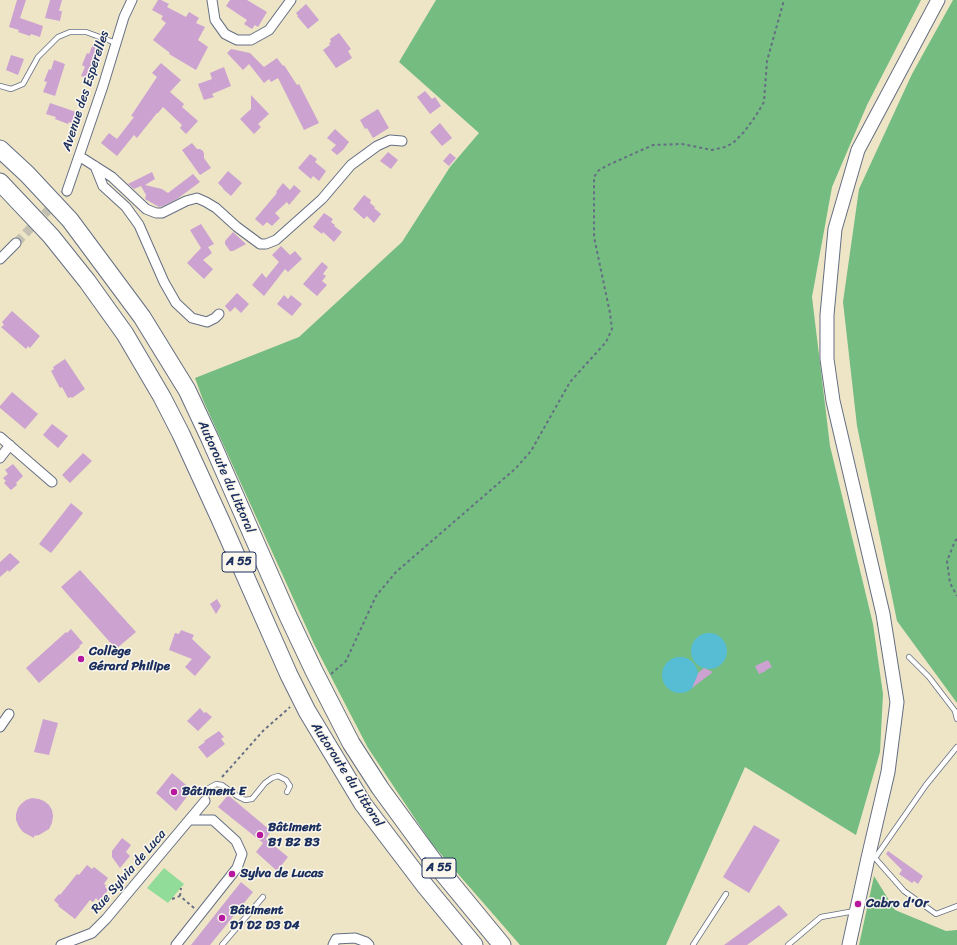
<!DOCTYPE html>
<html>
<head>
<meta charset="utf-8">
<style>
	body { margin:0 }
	canvas { display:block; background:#eee5c7 }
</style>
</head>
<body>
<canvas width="957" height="945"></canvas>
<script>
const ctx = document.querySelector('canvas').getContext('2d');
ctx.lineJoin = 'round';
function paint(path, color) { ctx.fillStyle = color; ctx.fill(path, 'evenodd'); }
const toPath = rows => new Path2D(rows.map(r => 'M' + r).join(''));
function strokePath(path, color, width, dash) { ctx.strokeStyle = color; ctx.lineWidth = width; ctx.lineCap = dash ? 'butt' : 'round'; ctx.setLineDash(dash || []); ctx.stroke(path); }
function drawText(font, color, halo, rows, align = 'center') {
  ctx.font = font + ' Sriracha,sans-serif'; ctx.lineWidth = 3; ctx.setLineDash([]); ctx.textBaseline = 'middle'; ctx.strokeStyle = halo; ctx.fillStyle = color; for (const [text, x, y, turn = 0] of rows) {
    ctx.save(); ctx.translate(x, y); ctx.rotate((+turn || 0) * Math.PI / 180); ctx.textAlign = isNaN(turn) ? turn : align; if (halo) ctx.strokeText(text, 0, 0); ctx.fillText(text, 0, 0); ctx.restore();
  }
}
const green = toPath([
	[164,868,184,884,168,903,147,888]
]);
const forest = toPath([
	[436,0,921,0,867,105,832,187,812,297,830,446,873,624,883,694,880,752,856,835,745,767,666,945,520,945,432,844,368,748,314,644,203,400,195,378,299,337,402,242,450,167,479,133,399,62],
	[953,0,957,0,957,703,897,621,857,426,843,302,859,189,912,74],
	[874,876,895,910,946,931,957,930,957,945,859,945]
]);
const water = toPath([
	'691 651a18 18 0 1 1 36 0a18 18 0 1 1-36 0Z',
	'662 675a18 18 0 1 1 36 0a18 18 0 1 1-36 0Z'
]);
const building = toPath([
	[17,0,26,0,20,18,43,26,40,37,31,34,30,36,18,32,19,30,9,27],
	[50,0,62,0,59,11,62,11,60,21,45,18],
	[158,0,161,0,169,4,167,7,186,17,189,12,199,18,196,23,205,27,198,40,208,47,196,70,169,54,170,53,153,40,166,23,161,19,163,16,152,10],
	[230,0,247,0,267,12,258,27,255,25,252,29,244,24,247,20,226,6],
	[306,4,319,20,308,29,297,16,298,16,296,13],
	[339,33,351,49,348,51,352,58,336,68,323,50,330,45,329,43,331,42,330,39],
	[93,44,104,48,92,80,81,76,85,67,82,65,87,53,89,54],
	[231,49,250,53,264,67,277,58,283,66,284,65,297,85,299,84,319,123,304,130,278,78,271,82,269,79,264,83,249,64,243,70,227,53],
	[11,55,24,59,18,75,6,70],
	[54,60,65,64,55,96,43,92,47,82,44,81,49,69,51,70],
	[161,63,181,80,170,92,184,104,182,107,198,121,186,134,180,128,182,125,163,107,158,113,157,113,137,138,134,135,117,156,101,143,109,133,117,139,134,117,131,116,157,77,152,73],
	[224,67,231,86,212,94,214,97,204,100,198,84,212,79,210,73],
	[425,91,432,99,435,97,441,106,430,114,417,97],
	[251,95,269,114,258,124,261,127,254,134,240,119,251,109],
	[50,103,82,114,79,125,69,122,68,124,55,119,56,117,46,114],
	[378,109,389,128,373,138,367,128,365,129,360,120],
	[440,123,452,138,442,146,430,132],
	[335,129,349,142,343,150,337,155,331,150,336,145,327,138],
	[192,143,197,149,200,149,203,151,204,154,204,158,211,168,200,175,182,150],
	[388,152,398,160,391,169,380,161],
	[450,153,456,158,449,166,443,161],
	[310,154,317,159,315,162,326,171,319,181,313,176,311,179,298,168],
	[228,171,242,183,231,196,223,189,223,188,218,183],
	[152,172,155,179,145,185,162,189,168,193,193,174,200,182,177,199,163,206,159,207,145,199,146,195,141,186,134,189,128,184],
	[283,183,290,190,294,185,301,191,289,205,287,202,275,213,280,218,272,226,267,222,263,226,255,219,277,193,276,192],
	[364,195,371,200,370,203,375,207,374,208,381,214,374,223,367,216,364,219,353,209],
	[324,213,333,219,331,222,335,225,334,226,342,232,334,242,323,232,322,234,313,227],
	[201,224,214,244,208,247,212,253,203,260,213,269,204,279,187,263,201,248,190,230],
	[233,232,246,244,233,251,230,251,225,244,225,241],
	[281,246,290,255,295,251,302,259,288,272,285,269,264,296,252,285,262,273,266,278,279,262,272,255],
	[322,262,328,267,323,274,326,276,322,281,327,285,317,296,303,284],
	[237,293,249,304,241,313,235,307,230,312,225,306],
	[284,295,288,299,291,295,302,304,292,316,277,304],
	[12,311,40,336,30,348,28,346,26,349,1,327,4,325,2,322],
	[65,359,85,389,72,398,71,397,68,398,62,387,60,388,51,371,54,369,53,367],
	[12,392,38,414,25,429,0,408,0,406],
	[52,424,68,436,58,448,43,435],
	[83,453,92,461,70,483,62,475],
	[13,464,23,476,16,483,17,485,11,490,4,483,6,481,3,478,8,474,5,470],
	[71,503,83,513,51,553,39,544],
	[10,553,20,562,9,572,8,570,0,577,0,562],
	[80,570,136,632,116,649,61,587],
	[217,599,221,606,216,614,210,604],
	[71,629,83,643,79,646,80,647,39,683,26,668,66,632,67,633],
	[181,630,194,635,192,639,211,657,195,676,185,667,192,659,169,650,175,633,179,634],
	[768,660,772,667,766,670,766,671,759,674,755,666],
	[704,668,713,672,692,688,698,674,698,673],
	[200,708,204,713,206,712,212,717,198,731,187,721],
	[43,719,58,723,49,755,34,752],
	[219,731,224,737,221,739,225,744,207,758,198,747,205,742,204,741],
	[172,773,192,790,176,811,156,793],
	[228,795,271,831,263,843,266,839,288,857,277,871,256,852,263,843,218,807],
	[32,798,39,799,44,801,49,805,52,810,53,816,52,823,49,829,39,835,34,836,34,838,23,832,19,827,16,820,16,814,18,808,21,804,26,800],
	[754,825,780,840,749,893,723,877],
	[122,838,131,845,126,852,130,856,120,868,112,857,112,851],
	[888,851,923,876,918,884,914,881,912,883,899,874,902,870,886,854],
	[87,865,92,869,94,867,108,878,104,884,106,885,105,887,108,890,99,901,96,898,93,902,90,900,75,919,58,906,59,905,54,900,59,894,60,895,77,874,79,875],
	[241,882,253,892,210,945,191,945],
	[779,905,788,915,747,945,724,945]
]);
const streetTunnel = toPath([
	[16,243,67,191]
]);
const path = toPath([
	[957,539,955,541,947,561,950,583,957,596],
	[331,674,346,661,376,596,396,572,515,469,531,451,570,382,606,342,612,329,610,313,594,237,594,177,598,171,606,166,653,145,682,144,712,150,725,147,733,143,744,132,755,117,764,102,767,61,784,0],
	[222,777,263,731,290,707],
	[180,896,181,888],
	[172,899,180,896,194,908]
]);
const lane = toPath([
	[0,86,11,89,23,84,38,57,58,37,70,32,86,32,116,43],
	[909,657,929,677,955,711,957,719],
	[205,801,209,788,216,784,222,785,237,796,245,800,252,799,265,783,272,778,278,776,286,780,290,786,287,792],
	[870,858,875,858,926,785,957,747],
	[875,858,904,891,936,914,957,906],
	[222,945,263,897],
	[693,945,726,894],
	[788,945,821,917,855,911]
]);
const street = toPath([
	[212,0,215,20,225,34,237,40,251,40,269,30,291,0],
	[79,156,112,177,146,209,156,213,162,213,186,201,197,198,206,202,216,208,237,227,260,244,266,244,276,240,322,199,351,165,377,146,390,140,402,141],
	[95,166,103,186,126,207,139,225,164,282,176,303,192,318,207,322,215,318,219,314],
	[67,191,103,86,124,17,132,0],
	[0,259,16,243],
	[0,437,52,482],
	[0,458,10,445],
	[0,727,9,714],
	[61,945,92,933,106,919,205,801],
	[176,945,237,868,242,854,236,841,213,820,190,820],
	[333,945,336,939,355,938,366,942,369,945]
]);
const secondary = toPath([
	[849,945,868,858,888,772,897,702,883,614,833,401,827,359,827,315,835,229,858,150,938,0]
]);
const highway = toPath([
	[0,149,27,174,70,220,142,317,187,390,210,439,288,616,314,671,351,743,380,788,437,866,502,945],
	[0,182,51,236,87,281,125,334,162,397,181,434,220,519,289,675,307,711,363,804,426,887,474,945]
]);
const markers = [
	[81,659,4,"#b5179e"],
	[174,792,4,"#b5179e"],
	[260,835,4,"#b5179e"],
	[232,874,4,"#b5179e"],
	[858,904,4,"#b5179e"],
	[222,918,4,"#b5179e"]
];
const shields = [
	[239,562,34],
	[439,868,34]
];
const shieldNames = [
	["A 55",239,562],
	["A 55",439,868]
];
const streetNames = [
	["Avenue des Esperelles",86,91,-72],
	["Autoroute du Littoral",226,477,66],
	["Autoroute du Littoral",347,775,57],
	["Rue Sylvia de Luca",129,872,-49]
];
const poiNames = [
	["Collège",89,652],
	["Gérard Philipe",89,667],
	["Bâtiment E",182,792],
	["Bâtiment",268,828],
	["B1 B2 B3",268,843],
	["Sylva de Lucas",240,874],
	["Cabro d'Or",866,904],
	["Bâtiment",230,911],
	["D1 D2 D3 D4",230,926]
];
paint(green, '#91dc98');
paint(forest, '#74bc80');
paint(water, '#57bdd5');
paint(building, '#cba2d0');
strokePath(streetTunnel, '#c4c1b2', 9, [9, 4.5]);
strokePath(lane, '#656f83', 6);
strokePath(street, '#656f83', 11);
strokePath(secondary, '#656f83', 15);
strokePath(highway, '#656f83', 19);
strokePath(path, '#656f83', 2, [3, 3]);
strokePath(lane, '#fff', 4.5);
strokePath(street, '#fff', 9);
strokePath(secondary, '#fff', 13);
strokePath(highway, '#fff', 17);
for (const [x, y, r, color] of markers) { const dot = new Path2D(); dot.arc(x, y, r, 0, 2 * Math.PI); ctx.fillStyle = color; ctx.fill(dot); strokePath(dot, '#fbf7ec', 1.5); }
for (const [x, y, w] of shields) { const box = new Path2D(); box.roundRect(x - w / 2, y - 10, w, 20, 3); ctx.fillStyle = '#fbf7ec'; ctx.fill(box); strokePath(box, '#1b2f5e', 1); }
drawText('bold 12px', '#1b2f5e', null, shieldNames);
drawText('13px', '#1b2f5e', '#fbf7ec', streetNames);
drawText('bold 13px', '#1b2f5e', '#fbf7ec', poiNames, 'left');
</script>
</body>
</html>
